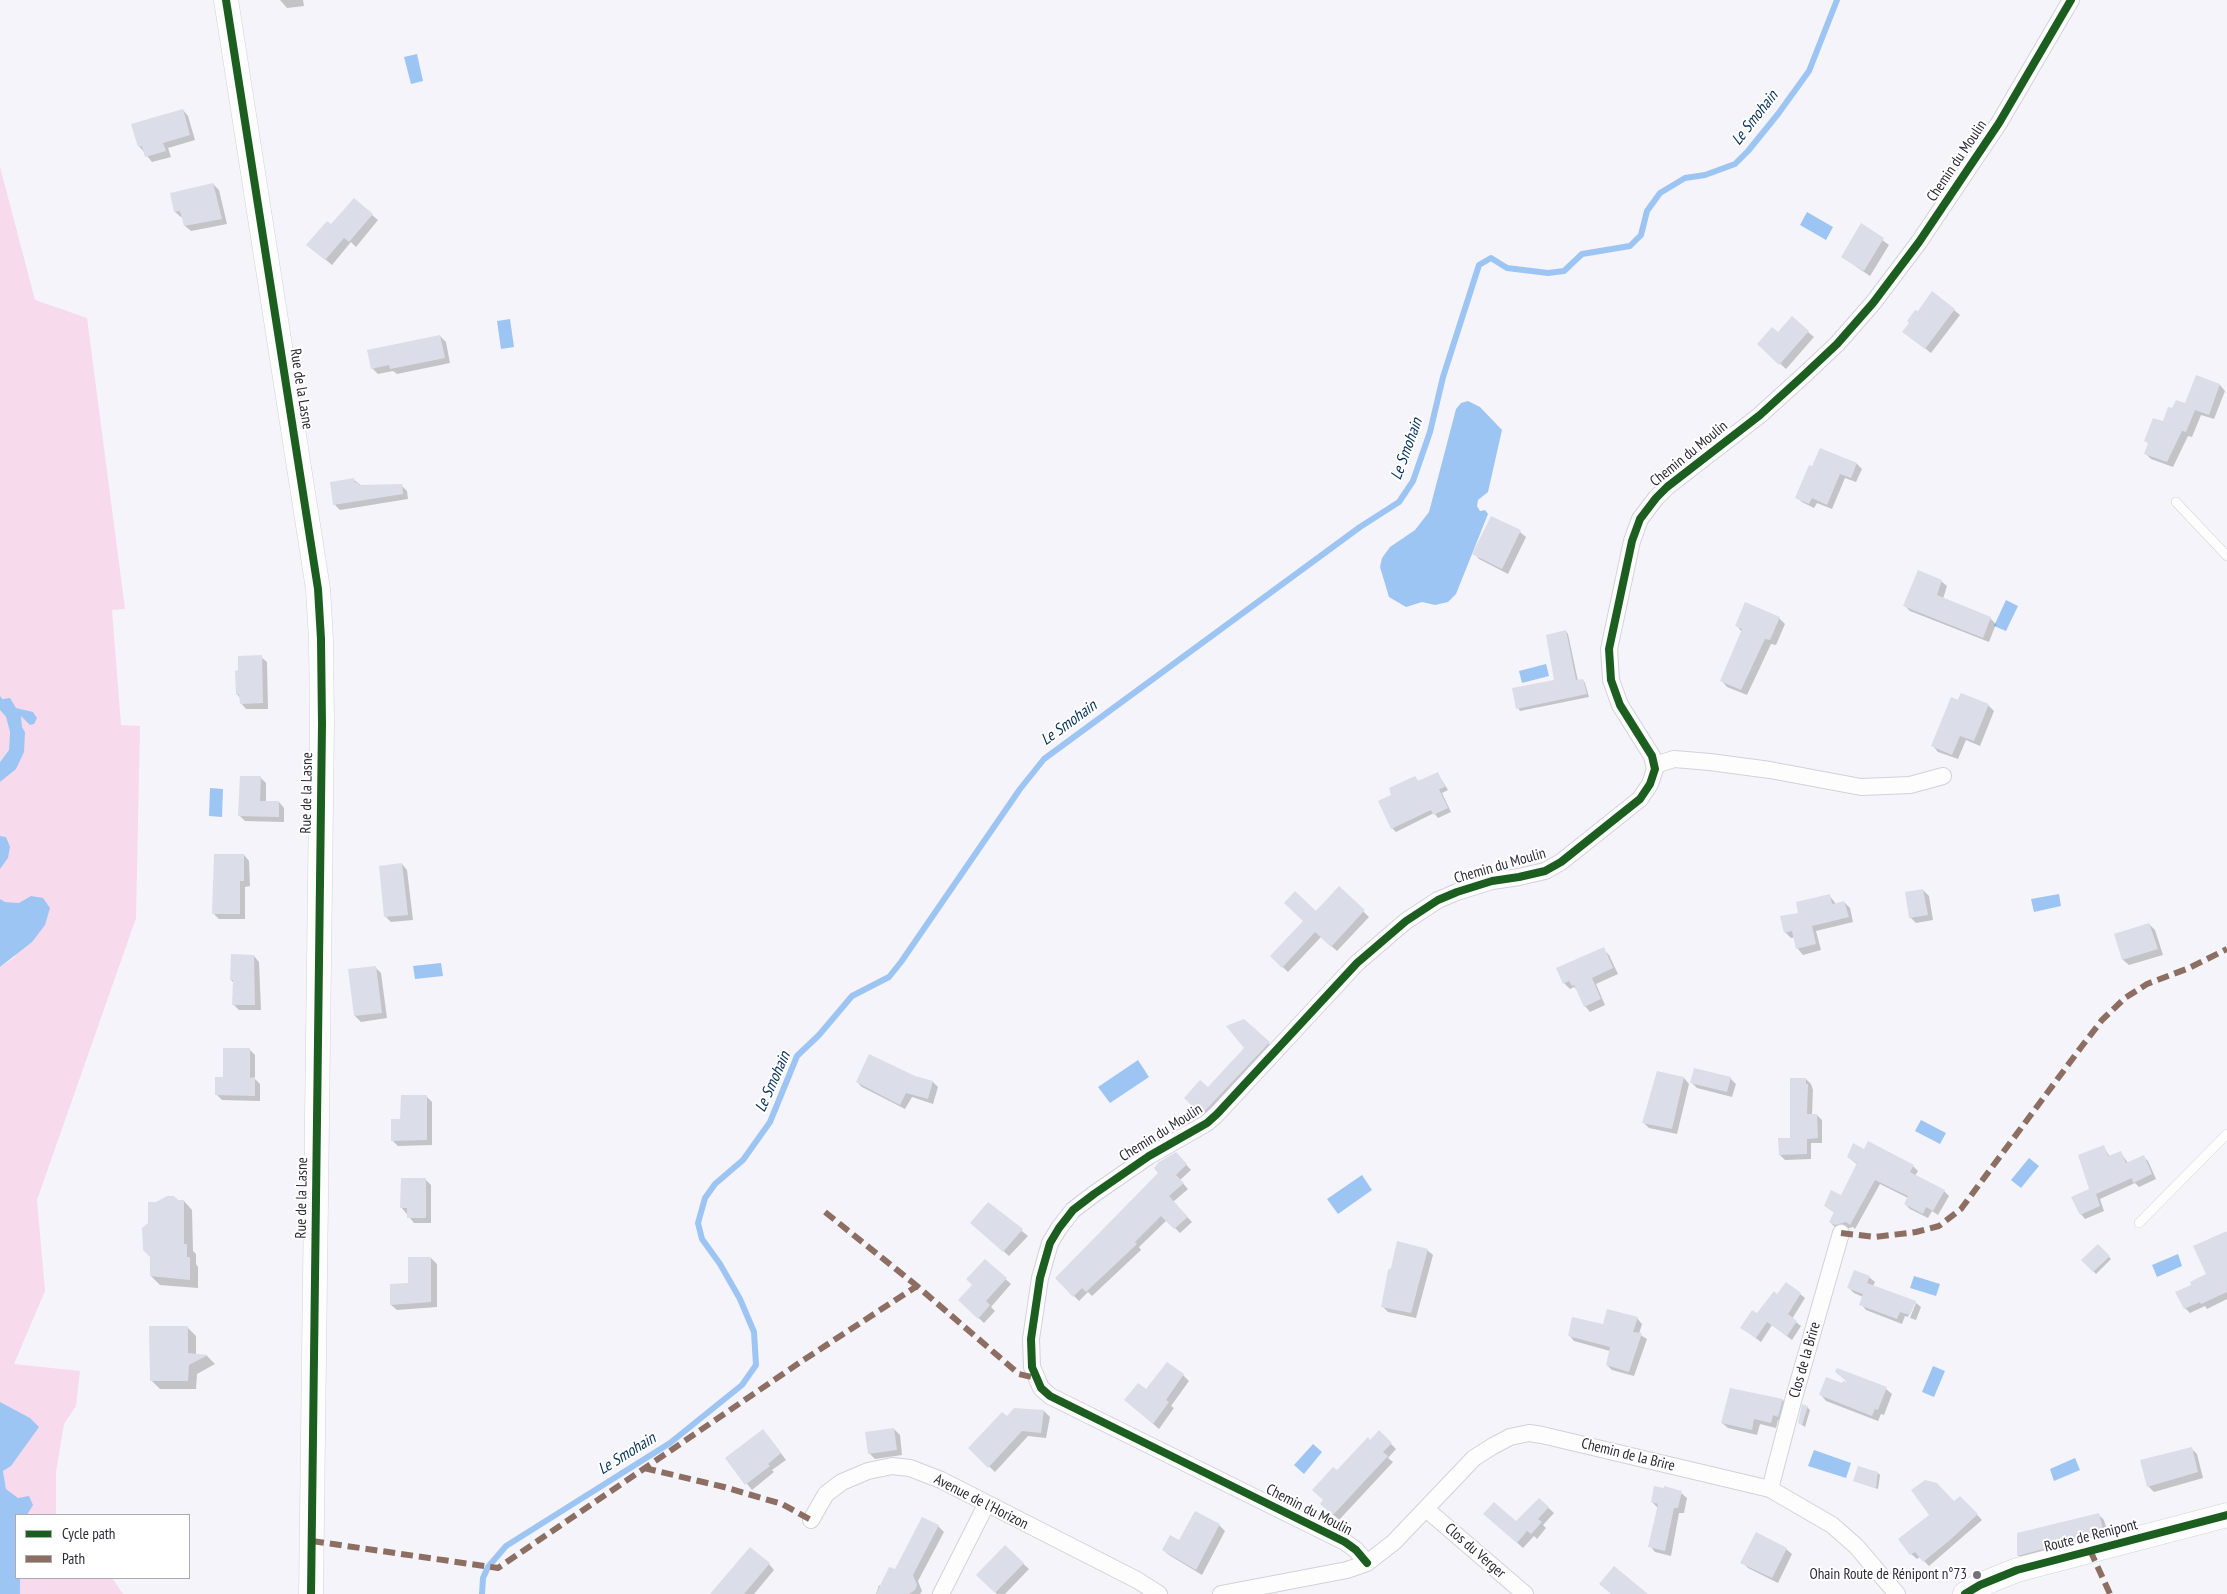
<!DOCTYPE html>
<html>
<head>
<meta charset="utf-8">
<style>
	body { margin:0 }
	#map { position:relative; width:2227px; height:1594px; overflow:hidden; background:#f5f4fa; font-family:"PT Sans Narrow",sans-serif }
	canvas { display:block }
	.legend { position:absolute; left:15px; top:1514px; width:175px; height:65px; box-sizing:border-box; background:#fff; border:1px solid #abaaae; margin:0; padding:6px 9px; list-style:none; font-size:15px; color:#2d2a34 }
	.legend li { display:flex; align-items:center; gap:10px; height:25px }
	.legend b { width:25px; border:1px solid #abaaae }
</style>
</head>
<body>
<div id="map">
<canvas width="2227" height="1594"></canvas>
<ul class="legend">
<li><b style="height:6px;background:#1b5e20"></b>Cycle path</li>
<li><b style="height:6px;background:#8d6e63"></b>Path</li>
</ul>
</div>
<script>
const ctx = document.querySelector('canvas').getContext('2d');
ctx.lineJoin = 'round';
function paint(path, color) { ctx.fillStyle = color; ctx.fill(path, 'evenodd'); }
const toPath = rows => new Path2D(rows.map(r => 'M' + r).join(''));
function strokePath(path, color, width, dash) { ctx.strokeStyle = color; ctx.lineWidth = width; ctx.lineCap = dash ? 'butt' : 'round'; ctx.setLineDash(dash || []); ctx.stroke(path); }
function drawText(font, color, halo, rows, align = 'center') {
  ctx.font = font + ' "PT Sans Narrow",sans-serif'; ctx.lineWidth = 4; ctx.setLineDash([]); ctx.textBaseline = 'middle'; ctx.strokeStyle = halo; ctx.fillStyle = color; for (const [text, x, y, turn = 0] of rows) {
    ctx.save(); ctx.translate(x, y); ctx.rotate((+turn || 0) * Math.PI / 180); ctx.textAlign = isNaN(turn) ? turn : align; if (halo) ctx.strokeText(text, 0, 0); ctx.fillText(text, 0, 0); ctx.restore();
  }
}
const green = toPath([
	[0,167,35,300,87,318,125,609,112,610,121,725,140,726,136,918,37,1200,45,1291,14,1364,80,1371,76,1406,64,1424,56,1472,56,1515,27,1515,18,1498,6,1489,3,1471,11,1466,3,1405,0,1402,0,967,15,957,19,903,5,902,0,899,0,869,8,858,6,837,0,836,0,782,25,732,22,727,21,715,11,703,0,696],
	[0,710,6,717,10,732,9,750,0,762],
	[20,1578,112,1578,123,1594,20,1594]
]);
const water = toPath([
	[417,54,423,81,411,84,404,57],
	[1807,212,1833,227,1826,240,1800,225],
	[510,319,514,347,501,349,497,321],
	[1468,401,1480,407,1502,430,1488,492,1478,500,1477,506,1480,511,1485,510,1488,514,1456,594,1448,602,1435,605,1422,602,1406,607,1389,597,1380,567,1382,558,1390,547,1415,530,1429,512,1456,409,1461,403],
	[2006,600,2018,606,2006,631,1994,626],
	[1546,664,1549,676,1522,683,1519,671],
	[0,696,3,699,10,698,16,708,33,712,37,718,34,724,30,725,21,716,22,727,25,732,24,752,16,769,0,782,0,762,9,750,10,732,6,717,0,710],
	[210,788,223,789,222,817,209,816],
	[0,836,6,837,10,847,8,858,0,869],
	[2059,894,2061,906,2034,912,2031,899],
	[31,896,43,898,50,908,45,925,32,942,0,967,0,899,5,902,19,903],
	[441,963,443,976,415,979,413,966],
	[1138,1060,1149,1077,1110,1103,1098,1087],
	[1921,1120,1946,1133,1940,1144,1915,1131],
	[2029,1158,2039,1166,2021,1188,2011,1180],
	[1362,1175,1372,1190,1338,1214,1327,1199],
	[2178,1254,2182,1266,2157,1277,2152,1265],
	[1914,1276,1940,1284,1936,1296,1910,1288],
	[1933,1366,1945,1371,1934,1397,1922,1392],
	[0,1402,30,1418,39,1427,11,1466,3,1471,6,1489,18,1498,29,1496,33,1505,27,1515,16,1515,16,1578,20,1578,20,1594,0,1594],
	[1313,1444,1322,1452,1304,1474,1294,1465],
	[1814,1450,1851,1463,1846,1478,1808,1466],
	[2075,1458,2080,1470,2054,1481,2050,1469]
]);
const shadow = toPath([
	[280,0,303,0,304,6,287,8],
	[183,110,188,116,195,140,168,148,171,157,152,162,139,146],
	[213,184,219,190,227,224,191,231,185,226,183,217,181,217,175,212,171,194],
	[372,215,378,220,356,247,351,242,332,265,314,250,331,226],
	[1862,225,1889,245,1870,276,1842,257],
	[1954,310,1960,315,1931,353,1904,332],
	[1808,332,1814,337,1786,369,1759,344,1778,334],
	[440,336,446,342,450,363,397,374,393,371,378,374,372,368],
	[2220,385,2225,391,2214,419,2201,415,2192,437,2188,436,2173,467,2151,459,2146,454,2149,444,2146,441,2164,423,2172,410,2186,404],
	[1821,449,1857,464,1862,469,1856,482,1845,478,1832,509,1817,503,1814,508,1802,502,1797,498],
	[354,480,362,486,401,485,407,491,408,499,340,510,335,505],
	[1492,518,1520,532,1526,537,1508,574,1479,559,1474,553],
	[1941,581,1947,586,1943,599,1990,618,1996,624,1989,642,1910,611,1904,605],
	[1779,618,1785,624,1776,645,1771,644,1747,695,1727,687,1722,681,1742,632,1737,626],
	[1566,631,1568,634,1578,681,1583,680,1585,683,1589,697,1520,711,1518,708,1556,680],
	[261,657,267,662,268,709,246,709,241,703,240,698,237,694,240,671],
	[1961,694,1989,706,1994,711,1980,746,1966,740,1958,759,1938,752,1933,746],
	[1438,774,1448,790,1442,793,1451,812,1438,818,1434,813,1396,832,1392,828,1393,796,1415,777,1418,781],
	[260,777,266,783,266,802,279,802,284,808,284,822,245,821,240,816],
	[244,855,249,861,250,886,245,887,245,919,219,919,214,914],
	[402,864,407,870,413,920,391,922,386,917],
	[1339,888,1369,917,1337,951,1321,937,1288,972,1271,956],
	[1923,890,1929,896,1933,920,1916,923,1910,917],
	[1829,895,1836,904,1844,902,1850,908,1853,922,1816,931,1821,950,1803,955,1798,949,1795,937,1791,938,1785,932,1800,914],
	[2149,924,2155,930,2163,955,2129,965,2123,960,2115,934],
	[1603,949,1609,955,1618,974,1596,984,1605,1005,1590,1012,1585,1006,1578,991,1574,987,1570,989,1564,983],
	[254,956,259,962,261,1010,239,1010,233,1004,234,983,231,980],
	[375,967,381,973,387,1018,361,1022,355,1016,350,970],
	[1243,1021,1274,1048,1207,1119,1185,1098,1208,1088,1245,1048],
	[249,1049,255,1055,255,1079,260,1084,260,1101,222,1100,216,1094],
	[915,1077,933,1082,938,1087,933,1104,912,1097,905,1109,862,1087,857,1082],
	[1684,1078,1689,1084,1677,1134,1649,1128,1643,1122],
	[1730,1078,1736,1084,1732,1097,1697,1088,1692,1083],
	[1806,1079,1811,1084,1813,1090,1812,1115,1817,1115,1822,1120,1822,1143,1811,1143,1811,1159,1785,1160,1780,1155,1791,1139],
	[426,1096,432,1102,432,1145,398,1146,392,1140,402,1120],
	[2103,1146,2110,1157,2121,1153,2128,1163,2144,1157,2148,1161,2156,1179,2139,1187,2135,1183,2100,1199,2104,1211,2085,1219,2081,1214,2091,1189],
	[1865,1150,1913,1166,1918,1171,1915,1176,1944,1191,1949,1196,1938,1215,1932,1211,1928,1218,1910,1209,1905,1204,1908,1198,1880,1184,1855,1229,1853,1227,1841,1230,1835,1227,1830,1222,1835,1213,1825,1206,1842,1197,1858,1165,1848,1157],
	[1181,1159,1191,1170,1180,1180,1188,1189,1173,1202,1192,1222,1180,1233,1167,1220,1139,1247,1141,1250,1092,1296,1088,1292,1079,1301,1056,1278],
	[425,1179,431,1185,431,1223,414,1223,401,1207],
	[184,1201,192,1210,193,1251,196,1254,196,1264,198,1267,198,1288,160,1285,151,1276],
	[988,1204,1028,1236,1009,1256,977,1228],
	[2098,1245,2111,1259,2096,1274,2083,1260],
	[1427,1250,1433,1255,1416,1318,1388,1312,1382,1306],
	[431,1258,437,1264,437,1307,397,1310,391,1305],
	[985,1261,1011,1284,991,1307,995,1311,984,1323,965,1305],
	[2209,1274,2227,1282,2227,1299,2207,1309,2205,1306,2190,1313,2185,1308,2193,1285],
	[1869,1277,1875,1282,1873,1286,1915,1302,1921,1307,1916,1320,1910,1318,1916,1303,1913,1303,1908,1317,1905,1316,1902,1324,1866,1310,1861,1304,1863,1297,1854,1293,1849,1288],
	[1800,1294,1805,1298,1792,1319,1801,1326,1792,1340,1772,1325,1761,1342,1746,1331,1758,1315,1777,1295],
	[1637,1318,1642,1324,1639,1334,1647,1339,1634,1376,1612,1370,1607,1365,1610,1351,1574,1341,1569,1335],
	[187,1327,196,1336,196,1355,207,1356,215,1364,197,1374,196,1389,160,1389,151,1380],
	[1836,1372,1886,1389,1892,1394,1884,1415,1881,1414,1878,1421,1826,1401,1821,1395,1843,1384,1850,1384],
	[1183,1375,1189,1381,1171,1406,1174,1408,1159,1429,1132,1405,1146,1391],
	[1783,1400,1788,1406,1784,1422,1778,1420,1776,1428,1760,1424,1757,1435,1728,1428,1722,1423],
	[1807,1407,1810,1410,1805,1427,1799,1423],
	[1044,1411,1050,1417,1046,1438,1028,1436,995,1472,970,1448,1007,1417],
	[894,1429,900,1435,902,1455,875,1459,869,1453],
	[1379,1432,1396,1449,1388,1458,1393,1462,1339,1520,1322,1504,1337,1472],
	[769,1437,786,1460,772,1470,774,1472,752,1490,727,1459],
	[2191,1448,2197,1454,2203,1478,2154,1492,2148,1486],
	[1878,1473,1880,1475,1878,1489,1854,1481],
	[1681,1493,1687,1498,1684,1513,1679,1513,1671,1556,1655,1552,1650,1546,1658,1508,1652,1502],
	[1960,1497,1982,1520,1929,1566,1920,1557,1917,1559,1911,1554],
	[1539,1499,1554,1513,1543,1525,1546,1528,1537,1539,1534,1536,1523,1548,1490,1519,1516,1523],
	[2099,1515,2104,1520,2109,1538,2023,1561,2018,1555],
	[922,1518,938,1526,944,1532,918,1581,922,1591,920,1594,876,1594,879,1585,881,1587,895,1571],
	[1219,1525,1225,1531,1202,1575,1169,1555,1163,1550],
	[1005,1547,1029,1569,1005,1594,997,1594,978,1575],
	[1786,1549,1792,1554,1778,1583,1748,1568,1742,1562],
	[769,1564,774,1570,754,1594,724,1594]
]);
const stream = toPath([
	[482,1594,483,1578,488,1567,506,1546,670,1443,742,1385,756,1365,754,1332,740,1299,720,1264,702,1239,698,1223,705,1198,715,1184,743,1160,770,1122,797,1056,819,1035,852,996,889,977,901,962,1020,789,1044,759,1360,527,1399,502,1413,481,1430,432,1443,377,1479,265,1491,258,1507,268,1548,273,1564,271,1582,254,1630,246,1641,235,1647,211,1660,193,1685,178,1705,175,1735,164,1748,151,1778,114,1809,71,1837,0]
]);
const building = toPath([
	[183,109,190,135,163,143,166,151,145,157,142,146,138,147,131,124],
	[213,183,222,219,184,226,180,211,174,212,170,193],
	[354,198,373,214,349,242,344,238,325,260,306,245,327,221,331,224],
	[1861,223,1884,238,1864,271,1841,257],
	[1932,291,1955,309,1925,349,1902,332,1909,323,1907,321,1915,310,1918,311],
	[1792,316,1809,331,1779,365,1757,344,1772,327,1778,332],
	[440,335,445,358,390,369,389,365,371,369,367,350],
	[2196,375,2220,384,2209,415,2195,410,2186,432,2182,431,2167,462,2144,454,2148,443,2144,441,2153,418,2163,421,2168,407,2172,408,2176,400,2185,403],
	[1820,448,1857,463,1851,478,1840,474,1827,505,1812,498,1809,504,1795,498,1809,465,1812,466],
	[354,478,355,483,359,482,359,485,402,484,403,494,333,505,330,482],
	[1491,516,1521,530,1502,569,1472,554],
	[1918,570,1942,580,1937,595,1991,617,1983,638,1903,606],
	[1745,602,1780,617,1770,640,1765,639,1741,690,1720,681,1742,629,1735,626],
	[1566,630,1576,680,1583,679,1587,694,1516,709,1512,688,1554,680,1546,635],
	[262,655,263,703,240,704,239,694,236,695,235,671,238,670,238,656],
	[1961,693,1989,704,1974,741,1960,736,1952,755,1931,746,1951,697,1958,700],
	[1438,772,1445,787,1439,789,1448,808,1433,815,1431,810,1391,829,1378,801,1391,795,1389,788,1415,776,1418,781],
	[240,776,261,776,260,801,279,801,279,817,238,816],
	[214,854,244,854,244,881,240,881,240,914,212,914],
	[402,863,408,915,384,917,379,866],
	[1339,886,1365,910,1331,947,1315,932,1282,968,1270,956,1303,921,1284,903,1295,891,1316,911],
	[1923,889,1928,915,1909,918,1905,892],
	[1830,894,1832,904,1844,901,1849,917,1812,926,1816,944,1796,949,1792,931,1784,933,1780,916,1798,913,1796,902],
	[2149,923,2158,949,2122,960,2114,934],
	[1604,947,1613,968,1592,978,1601,999,1584,1007,1574,985,1572,986,1569,981,1563,984,1556,968],
	[231,954,254,955,255,1005,232,1005,233,980,230,980],
	[376,966,382,1013,354,1016,348,969],
	[1244,1019,1270,1042,1201,1115,1184,1098,1200,1080,1208,1087,1244,1048,1226,1026],
	[223,1048,250,1048,250,1078,255,1077,255,1096,215,1095,215,1077,223,1077],
	[869,1054,915,1076,933,1081,928,1099,906,1093,900,1105,856,1082],
	[1694,1068,1731,1077,1727,1092,1690,1083],
	[1657,1071,1684,1077,1672,1129,1642,1123],
	[1790,1078,1806,1078,1806,1084,1808,1084,1807,1114,1817,1114,1818,1138,1807,1139,1807,1154,1779,1155,1778,1138,1790,1138],
	[401,1095,427,1095,427,1140,391,1141,391,1119,400,1119],
	[1868,1141,1914,1165,1910,1172,1945,1190,1933,1211,1926,1207,1923,1214,1904,1204,1908,1196,1875,1180,1850,1225,1846,1222,1835,1225,1829,1222,1834,1212,1824,1206,1831,1190,1841,1195,1857,1163,1847,1157,1853,1143,1864,1149],
	[2104,1145,2108,1156,2121,1151,2126,1163,2144,1155,2152,1174,2133,1183,2132,1178,2096,1194,2100,1206,2080,1215,2071,1197,2089,1189,2078,1155],
	[1176,1152,1187,1164,1176,1175,1184,1183,1169,1196,1188,1217,1174,1229,1161,1216,1135,1242,1137,1244,1086,1292,1082,1288,1073,1297,1055,1278,1158,1173,1154,1168,1159,1162],
	[401,1178,426,1178,426,1218,407,1218,407,1208,400,1208],
	[167,1196,174,1196,178,1200,184,1200,184,1244,187,1244,187,1257,190,1257,190,1280,150,1276,150,1257,143,1250,142,1228,148,1223,148,1202,156,1202],
	[988,1202,1023,1229,1003,1252,970,1223],
	[2227,1231,2227,1292,2201,1304,2200,1302,2184,1309,2175,1292,2191,1285,2190,1282,2206,1274,2193,1246],
	[1397,1241,1428,1249,1411,1313,1381,1307,1388,1270,1391,1268],
	[2098,1244,2110,1256,2093,1272,2081,1260],
	[408,1257,431,1257,431,1302,390,1305,390,1284,408,1283],
	[985,1259,1007,1278,986,1301,990,1305,978,1319,958,1300,972,1285,966,1279],
	[1854,1270,1870,1276,1867,1283,1916,1301,1910,1315,1900,1312,1897,1319,1859,1305,1864,1291,1863,1294,1847,1288],
	[1786,1282,1801,1293,1788,1314,1797,1321,1787,1336,1767,1322,1756,1338,1740,1328,1752,1310,1757,1313,1774,1291,1777,1294],
	[1607,1309,1638,1317,1633,1332,1642,1333,1629,1372,1606,1365,1610,1347,1568,1336,1572,1317,1603,1324],
	[149,1326,188,1326,188,1353,208,1355,189,1365,188,1381,150,1381],
	[1167,1362,1184,1374,1166,1400,1169,1402,1153,1424,1124,1400,1138,1383,1146,1389],
	[1837,1368,1887,1387,1878,1410,1875,1409,1872,1416,1819,1395,1826,1377,1842,1383,1843,1381,1848,1382,1835,1372],
	[1730,1388,1783,1399,1778,1417,1773,1415,1771,1423,1754,1419,1752,1430,1721,1423],
	[1802,1404,1808,1406,1802,1425,1798,1423],
	[1014,1408,1044,1410,1041,1433,1022,1431,988,1468,968,1448,1002,1412,1007,1416],
	[894,1428,897,1450,868,1454,865,1432],
	[763,1429,781,1453,768,1464,770,1466,745,1485,725,1458],
	[1379,1430,1392,1443,1383,1452,1388,1456,1333,1515,1320,1504,1323,1500,1312,1490,1333,1467,1337,1470,1368,1437,1370,1440],
	[2192,1447,2198,1472,2147,1487,2140,1460],
	[1858,1466,1878,1472,1876,1488,1853,1481],
	[1925,1480,1937,1483,1954,1501,1960,1496,1978,1514,1950,1540,1923,1562,1915,1552,1910,1555,1898,1539,1929,1515,1911,1490],
	[1654,1486,1664,1488,1664,1486,1682,1491,1678,1508,1674,1508,1665,1551,1648,1547,1658,1504,1651,1502],
	[1539,1498,1549,1507,1538,1519,1542,1522,1531,1534,1527,1531,1517,1543,1483,1514,1494,1502,1516,1521],
	[1195,1511,1220,1524,1196,1570,1162,1550,1170,1535,1179,1540],
	[2099,1513,2104,1533,2017,1556,2017,1533],
	[922,1517,939,1525,913,1575,917,1585,915,1590,909,1594,876,1594,889,1567,895,1569],
	[1756,1532,1787,1548,1772,1578,1740,1563],
	[1005,1545,1024,1563,995,1593,976,1575],
	[750,1547,770,1563,744,1594,710,1594],
	[1614,1566,1648,1594,1611,1594,1599,1584]
]);
const lane = toPath([
	[2176,502,2227,556],
	[2139,1223,2227,1134]
]);
const street = toPath([
	[1655,765,1674,759,1710,762,1770,770,1861,787,1910,785,1943,776],
	[1770,1489,1793,1401,1841,1233],
	[1426,1509,1525,1594],
	[811,1520,826,1494,842,1482,868,1471,892,1466,910,1468,941,1480,1137,1580,1159,1594],
	[1367,1563,1356,1550,1345,1542,1050,1396,1041,1388,1032,1367,1031,1339,1040,1278,1050,1243,1059,1228,1073,1210,1094,1194,1149,1156,1207,1123,1217,1114,1357,963,1406,921,1438,900,1457,892,1492,881,1519,877,1545,871,1561,862,1640,799,1650,784,1655,769,1652,756,1620,705,1611,680,1609,649,1632,541,1640,519,1656,498,1667,487,1760,415,1804,375,1837,344,1873,303,1919,242,1999,123,2071,0],
	[941,1594,986,1505],
	[1221,1594,1347,1570,1367,1563,1394,1542,1474,1458,1493,1446,1510,1437,1529,1433,1542,1435,1770,1489,1832,1525,1856,1546,1897,1594]
]);
const secondary = toPath([
	[226,0,318,589,321,639,322,724,311,1594],
	[1965,1594,1980,1585,2017,1570,2227,1515]
]);
const quiet = toPath([
	[825,1212,917,1286],
	[1841,1233,1875,1237,1916,1232,1939,1226,1961,1209,2082,1046,2102,1020,2125,998,2147,984,2189,968,2227,949],
	[644,1468,724,1487,782,1504,811,1520],
	[312,1541,498,1568,802,1361,917,1286,1019,1374,1036,1378],
	[2090,1550,2110,1594]
]);
const cycleway = toPath([
	[226,0,318,589,321,639,322,724,311,1594],
	[1367,1563,1356,1550,1345,1542,1050,1396,1041,1388,1032,1367,1031,1339,1040,1278,1050,1243,1059,1228,1073,1210,1094,1194,1149,1156,1207,1123,1217,1114,1357,963,1406,921,1438,900,1457,892,1492,881,1519,877,1545,871,1561,862,1640,799,1650,784,1655,769,1652,756,1620,705,1611,680,1609,649,1632,541,1640,519,1656,498,1667,487,1760,415,1804,375,1837,344,1873,303,1919,242,1999,123,2071,0],
	[1965,1594,1980,1585,2017,1570,2227,1515]
]);
const markers = [
	[1977,1575,5,"#737179"]
];
const streetNames = [
	["Chemin du Moulin",1957,161,-56],
	["Rue de la Lasne",301,389,81],
	["Chemin du Moulin",1689,454,-39],
	["Rue de la Lasne",307,793,-89],
	["Chemin du Moulin",1500,866,-16],
	["Chemin du Moulin",1161,1133,-32],
	["Rue de la Lasne",302,1198,-89],
	["Clos de la Brire",1805,1360,-74],
	["Chemin de la Brire",1628,1455,14],
	["Avenue de l'Horizon",981,1502,27],
	["Chemin du Moulin",1309,1510,27],
	["Route de Renipont",2091,1536,-14],
	["Clos du Verger",1475,1551,41]
];
const poiNames = [
	["Ohain Route de Rénipont n°73",1967,1575]
];
const waterNames = [
	["Le Smohain",1755,118,-52],
	["Le Smohain",1407,449,-70],
	["Le Smohain",1069,723,-36],
	["Le Smohain",773,1082,-66],
	["Le Smohain",627,1454,-32]
];
paint(green, '#f7daec');
paint(water, '#9dc5f3');
paint(shadow, '#0003');
strokePath(stream, '#9dc5f3', 6);
paint(building, '#dbdde8');
strokePath(lane, '#d3d1d9', 10);
strokePath(street, '#d3d1d9', 18);
strokePath(secondary, '#d3d1d9', 25);
strokePath(lane, '#fefdfe', 9);
strokePath(street, '#fefdfe', 16);
strokePath(secondary, '#fefdfe', 24);
strokePath(quiet, '#8d6e63', 6, [12, 6]);
strokePath(cycleway, '#1b5e20', 8);
for (const [x, y, r, color] of markers) { const dot = new Path2D(); dot.arc(x, y, r, 0, 2 * Math.PI); ctx.fillStyle = color; ctx.fill(dot); strokePath(dot, '#fff', 2); }
drawText('15px', '#2d2a34', '#fff', streetNames);
drawText('15px', '#2d2a34', '#fff', poiNames, 'right');
drawText('italic 16px', '#053159', '#fff', waterNames);
</script>
</body>
</html>
